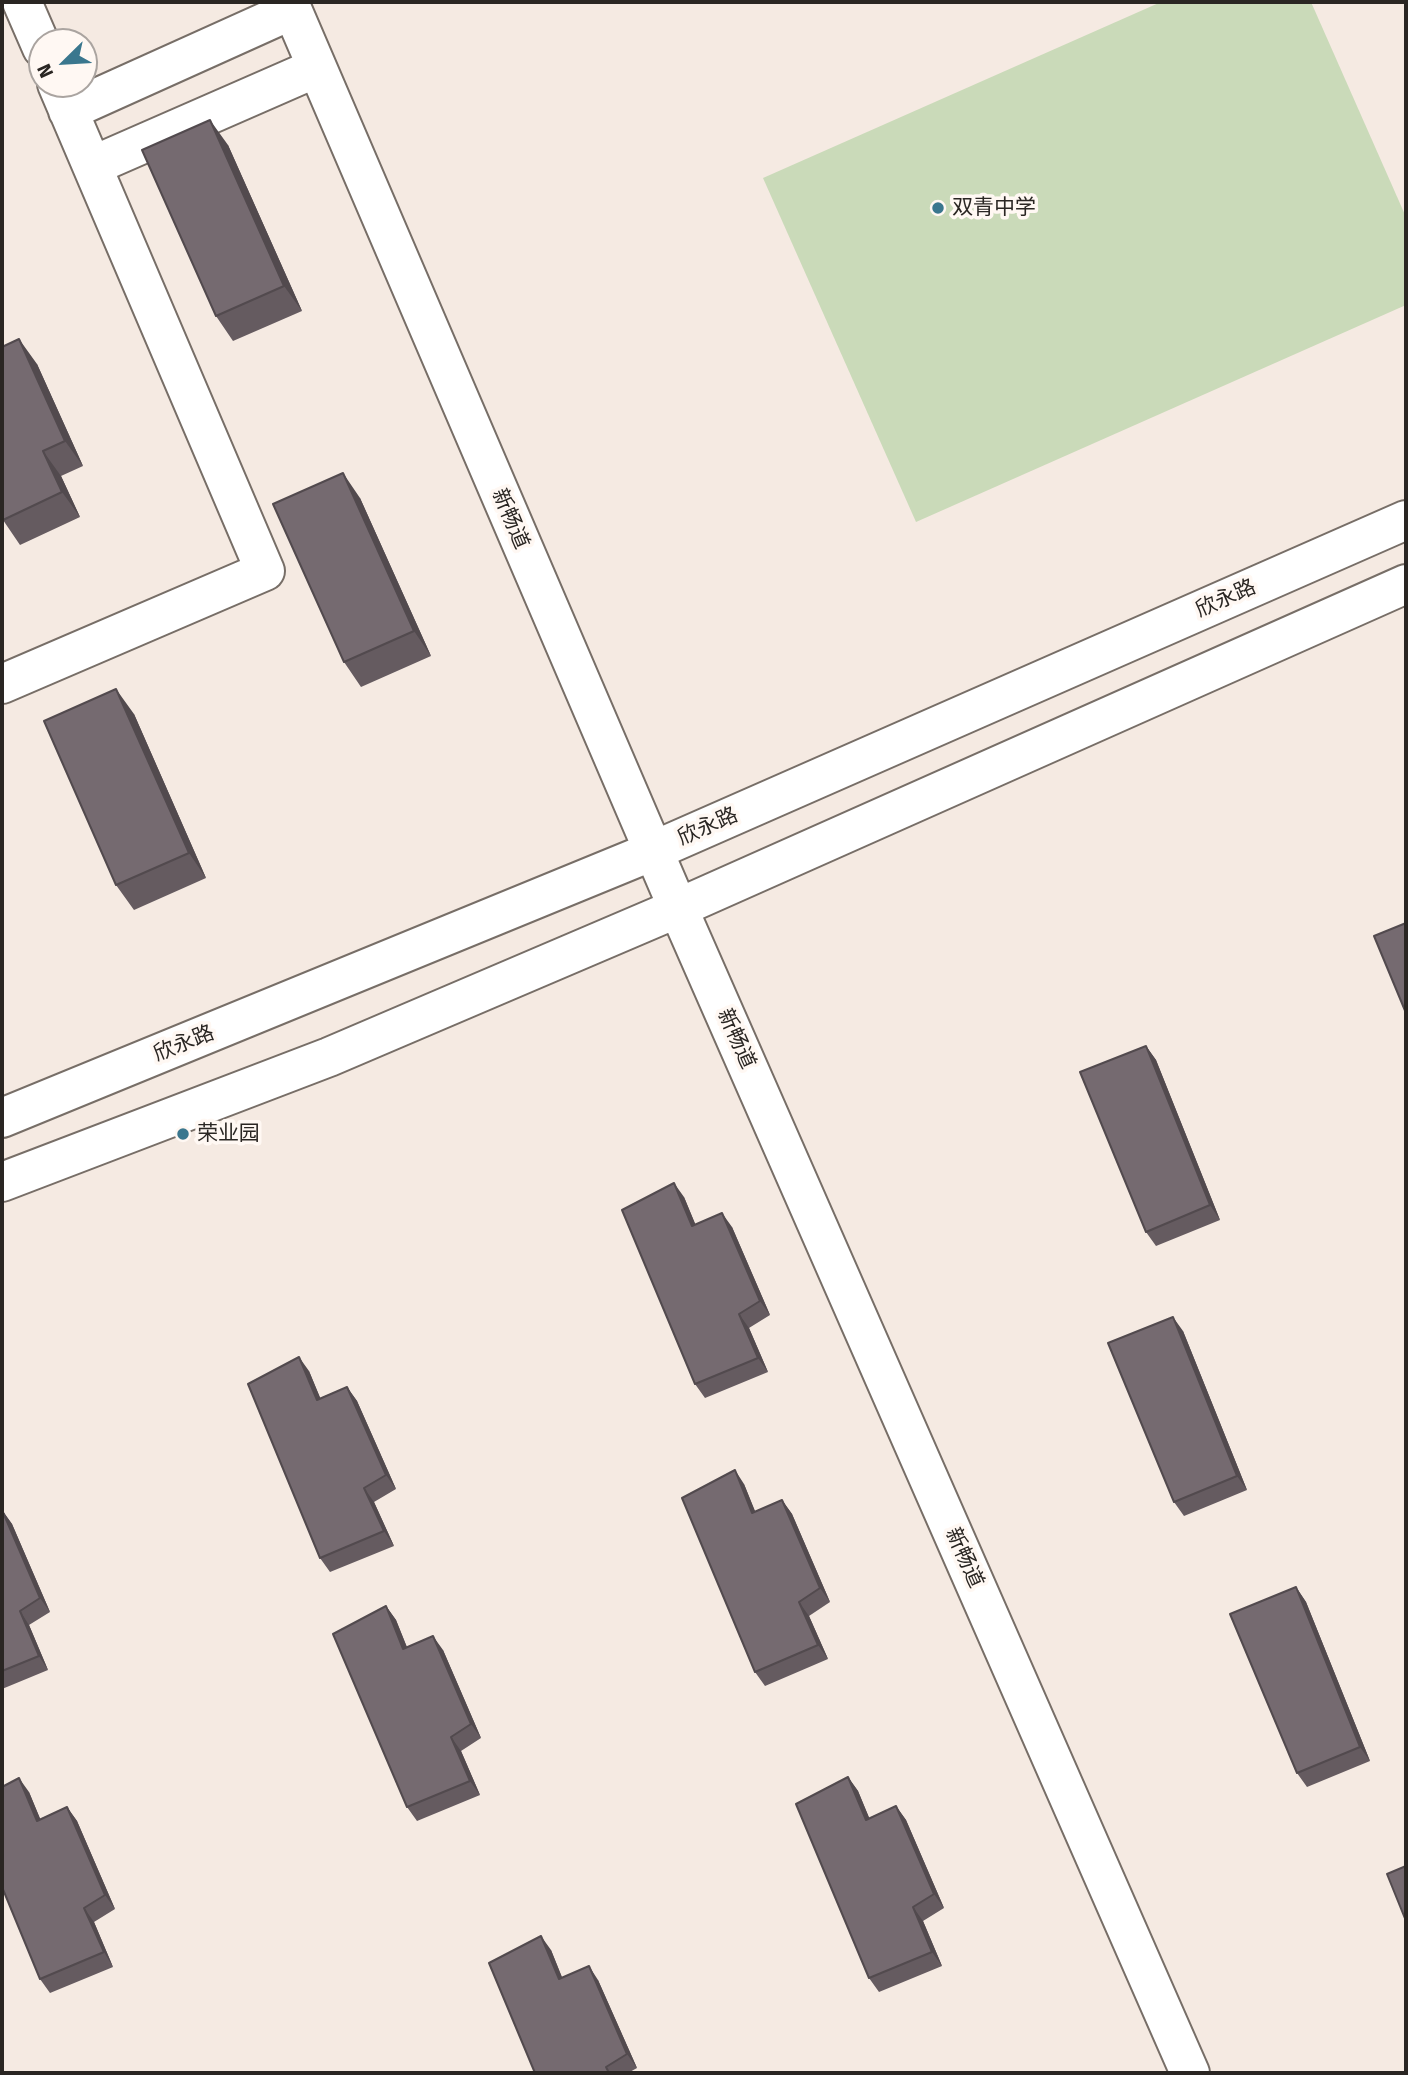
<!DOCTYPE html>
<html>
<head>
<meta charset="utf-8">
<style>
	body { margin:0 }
	#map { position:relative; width:1408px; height:2075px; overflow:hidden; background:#f5eae2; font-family:"Fira Sans",sans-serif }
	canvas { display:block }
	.frame { position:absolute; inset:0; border:4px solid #2a2623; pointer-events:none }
	.north { position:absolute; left:28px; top:28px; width:70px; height:70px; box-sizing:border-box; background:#fff8f3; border:2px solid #aaa4a0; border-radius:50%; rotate:246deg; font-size:19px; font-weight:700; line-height:28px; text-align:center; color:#2a2623 }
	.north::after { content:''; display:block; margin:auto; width:24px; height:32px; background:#3a778e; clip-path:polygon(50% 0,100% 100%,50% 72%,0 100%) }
</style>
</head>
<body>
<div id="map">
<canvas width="1408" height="2075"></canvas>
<div class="frame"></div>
<div class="north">N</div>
</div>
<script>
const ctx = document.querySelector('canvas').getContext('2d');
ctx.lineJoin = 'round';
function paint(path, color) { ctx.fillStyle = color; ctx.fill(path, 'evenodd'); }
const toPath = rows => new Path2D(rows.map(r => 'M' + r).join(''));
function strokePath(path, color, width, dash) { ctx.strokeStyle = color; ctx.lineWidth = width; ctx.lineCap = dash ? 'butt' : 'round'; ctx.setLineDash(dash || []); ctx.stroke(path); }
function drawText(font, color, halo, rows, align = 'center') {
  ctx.font = font + ' "Fira Sans","Noto Sans SC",sans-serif'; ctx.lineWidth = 7; ctx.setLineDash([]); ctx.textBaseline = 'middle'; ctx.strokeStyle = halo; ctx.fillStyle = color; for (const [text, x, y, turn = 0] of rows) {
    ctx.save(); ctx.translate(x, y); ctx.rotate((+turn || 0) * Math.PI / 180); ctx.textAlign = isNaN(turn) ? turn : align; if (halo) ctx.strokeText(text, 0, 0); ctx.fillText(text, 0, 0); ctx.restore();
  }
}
const green = toPath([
	[1161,2,1311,2,1406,217,1406,305,916,522,763,178]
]);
const minor = toPath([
	[22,2,42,48],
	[68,111,292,10],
	[92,166,316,68],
	[2,684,265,571,57,84]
]);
const tertiary = toPath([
	[289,2,678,908,1190,2073],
	[2,1118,653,851,1406,520],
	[2,1182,329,1057,678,908,1406,584]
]);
const wall = toPath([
	[228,145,302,311,233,341,216,316],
	[37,364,83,466,61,476,80,517,20,545,3,520],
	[360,498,431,656,361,687,344,662],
	[134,714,206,878,134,910,116,885],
	[1146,1046,1156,1060,1220,1220,1156,1246,1146,1232],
	[684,1197,695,1224,732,1227,770,1315,749,1328,768,1372,705,1398,695,1384],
	[1183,1331,1247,1490,1184,1516,1174,1502],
	[309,1371,320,1398,347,1387,357,1401,396,1489,374,1502,394,1546,330,1572,320,1558],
	[744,1484,755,1512,782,1500,792,1514,830,1602,809,1616,828,1659,765,1686,755,1672],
	[2,1510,12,1524,50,1612,29,1625,48,1670,2,1689],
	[1296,1587,1306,1602,1370,1761,1307,1787,1297,1773],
	[386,1606,396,1620,407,1647,443,1650,481,1738,461,1751,480,1795,417,1821,407,1807],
	[848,1777,858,1791,869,1818,896,1806,906,1820,944,1908,923,1921,942,1966,879,1992,869,1978],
	[29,1792,40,1819,67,1807,77,1821,115,1909,94,1922,113,1967,50,1993,40,1979],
	[551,1950,562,1977,598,1980,637,2068,628,2073,535,2073]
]);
const shadedWall = toPath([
	[210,120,228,145,302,311,284,286],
	[19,339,37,364,83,466,65,441],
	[43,451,61,476,80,517,62,492],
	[343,473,360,498,431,656,414,631],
	[116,689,134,714,206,878,189,853],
	[1146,1046,1156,1060,1220,1220,1210,1205],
	[674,1183,684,1197,702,1240,692,1226],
	[722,1213,732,1227,770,1315,760,1301],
	[739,1314,749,1328,768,1372,758,1358],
	[1173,1317,1183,1331,1247,1490,1237,1476],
	[299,1357,309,1371,327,1414,317,1400],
	[347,1387,357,1401,396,1489,386,1475],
	[735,1470,744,1484,762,1528,752,1513],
	[364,1488,374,1502,394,1546,384,1531],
	[782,1500,792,1514,830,1602,820,1588],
	[2,1510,12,1524,50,1612,40,1598],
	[1296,1587,1306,1602,1370,1761,1360,1747],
	[799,1602,809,1616,828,1659,818,1645],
	[386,1606,396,1620,413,1663,403,1649],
	[20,1611,29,1625,48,1670,39,1656],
	[433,1636,443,1650,481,1738,471,1724],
	[451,1737,461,1751,480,1795,470,1781],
	[848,1777,858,1791,876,1834,866,1820],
	[19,1778,29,1792,47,1835,37,1821],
	[896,1806,906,1820,944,1908,934,1894],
	[67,1807,77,1821,115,1909,105,1895],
	[913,1907,923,1921,942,1966,932,1952],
	[84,1908,94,1922,113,1967,104,1952],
	[541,1936,551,1950,568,1993,559,1979],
	[589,1966,598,1980,637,2068,627,2054]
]);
const building = toPath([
	[210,120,284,286,216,316,142,150,210,120],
	[19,339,65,441,43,451,62,492,3,520,2,518,2,347,19,339],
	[343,473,414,631,344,662,273,504,343,473],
	[116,689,189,853,116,885,44,721,116,689],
	[1406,923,1406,1013,1374,936,1406,923],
	[1146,1046,1210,1205,1146,1232,1080,1072,1146,1046],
	[674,1183,692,1226,722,1213,760,1301,739,1314,758,1358,695,1384,622,1210,674,1183],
	[1173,1317,1237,1476,1174,1502,1108,1343,1173,1317],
	[299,1357,317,1400,347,1387,386,1475,364,1488,384,1531,320,1558,248,1384,299,1357],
	[735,1470,752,1513,782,1500,820,1588,799,1602,818,1645,755,1672,682,1498,735,1470],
	[2,1510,40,1598,20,1611,39,1656,2,1671,2,1510],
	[1296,1587,1360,1747,1297,1773,1230,1614,1296,1587],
	[386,1606,403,1649,433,1636,471,1724,451,1737,470,1781,407,1807,333,1634,386,1606],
	[848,1777,866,1820,896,1806,934,1894,913,1907,932,1952,869,1978,796,1804,848,1777],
	[19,1778,37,1821,67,1807,105,1895,84,1908,104,1952,40,1979,2,1887,2,1787,19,1778],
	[1406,1866,1406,1921,1387,1874,1406,1866],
	[541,1936,559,1979,589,1966,627,2054,606,2067,609,2073,535,2073,489,1963,541,1936]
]);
const markers = [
	[938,208,7,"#3a778e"],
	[183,1134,7,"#3a778e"]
];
const poiNames = [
	["双青中学",952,208],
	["荣业园",197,1134]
];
const streetNames = [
	["新畅道",510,519,67],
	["欣永路",1226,599,-24],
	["欣永路",708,827,-24],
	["新畅道",736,1039,66],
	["欣永路",184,1044,-22],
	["新畅道",964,1558,66]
];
paint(green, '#cadab9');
strokePath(minor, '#776e67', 42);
strokePath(tertiary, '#776e67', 42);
strokePath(minor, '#fff', 38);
strokePath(tertiary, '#fff', 38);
paint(wall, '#655b60');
paint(shadedWall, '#524a4e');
paint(building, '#756a70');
strokePath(building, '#524a4e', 2);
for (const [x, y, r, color] of markers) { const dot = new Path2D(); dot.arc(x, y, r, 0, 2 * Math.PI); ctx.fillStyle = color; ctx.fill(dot); strokePath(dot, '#fff8f3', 2.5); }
drawText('21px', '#2a2623', '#fff8f3', poiNames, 'left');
drawText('21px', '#2a2623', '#fff8f3', streetNames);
</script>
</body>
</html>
